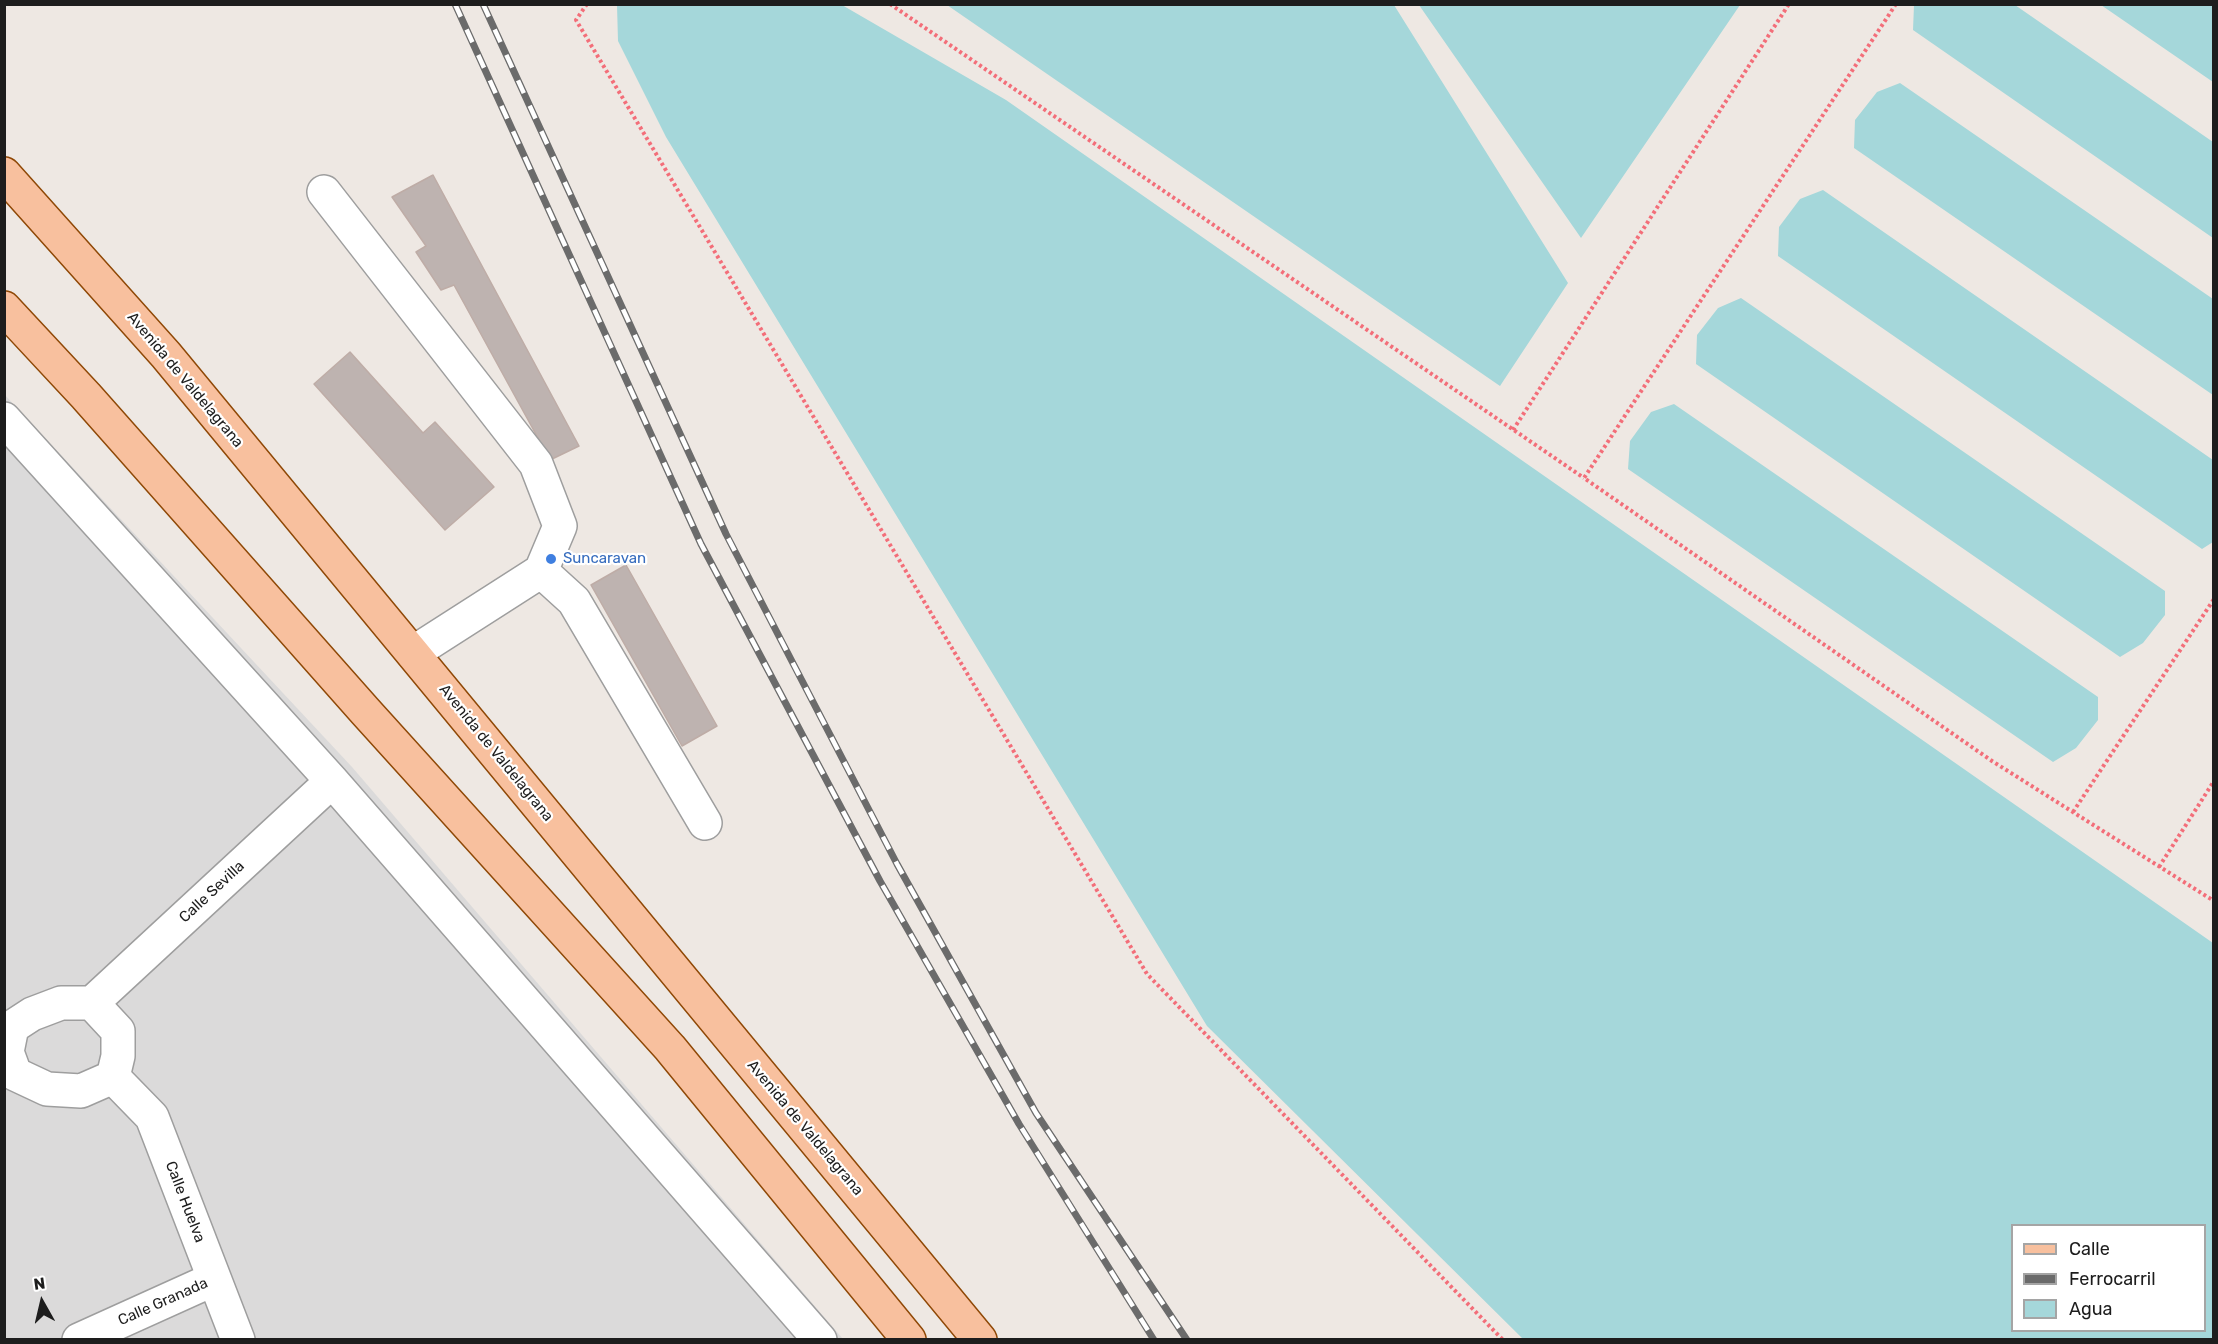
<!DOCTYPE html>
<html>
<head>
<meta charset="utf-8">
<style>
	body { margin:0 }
	#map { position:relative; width:2218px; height:1344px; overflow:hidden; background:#eee8e3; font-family:Rubik,sans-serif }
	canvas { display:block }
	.frame { position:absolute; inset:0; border:6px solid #1d1d1d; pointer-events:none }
	.legend { position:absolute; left:2011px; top:1224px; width:195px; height:108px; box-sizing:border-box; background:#fff; border:2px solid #a5a5a5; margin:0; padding:8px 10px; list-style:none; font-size:18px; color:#1d1d1d }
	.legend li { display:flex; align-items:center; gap:12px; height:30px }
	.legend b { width:30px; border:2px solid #a5a5a5 }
	.north { position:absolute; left:12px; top:1272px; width:60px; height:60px; -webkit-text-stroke:4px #fff; paint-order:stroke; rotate:352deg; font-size:16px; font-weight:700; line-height:24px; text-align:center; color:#1d1d1d }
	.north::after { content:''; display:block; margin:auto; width:21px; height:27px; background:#1d1d1d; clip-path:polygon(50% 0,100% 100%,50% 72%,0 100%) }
</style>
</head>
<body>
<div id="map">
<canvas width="2218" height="1344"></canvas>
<div class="frame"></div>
<ul class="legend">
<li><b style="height:8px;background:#f8c09e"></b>Calle</li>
<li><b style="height:8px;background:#6b6b6b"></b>Ferrocarril</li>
<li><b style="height:16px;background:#a5d7da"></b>Agua</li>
</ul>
<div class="north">N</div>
</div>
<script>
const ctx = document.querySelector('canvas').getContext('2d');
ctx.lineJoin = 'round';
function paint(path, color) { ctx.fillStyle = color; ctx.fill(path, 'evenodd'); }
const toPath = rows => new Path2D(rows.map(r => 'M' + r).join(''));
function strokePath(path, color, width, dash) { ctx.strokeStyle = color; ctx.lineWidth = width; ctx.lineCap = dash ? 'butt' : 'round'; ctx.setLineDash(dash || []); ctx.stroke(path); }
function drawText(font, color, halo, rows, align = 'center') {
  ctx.font = font + ' Rubik,sans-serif'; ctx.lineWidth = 4.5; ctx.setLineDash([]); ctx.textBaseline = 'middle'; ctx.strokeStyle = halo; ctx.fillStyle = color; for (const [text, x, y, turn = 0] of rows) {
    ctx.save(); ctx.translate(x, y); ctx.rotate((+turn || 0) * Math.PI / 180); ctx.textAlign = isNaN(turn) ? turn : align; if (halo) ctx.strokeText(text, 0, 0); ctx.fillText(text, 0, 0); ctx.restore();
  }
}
const residential = toPath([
	[4,394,352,767,843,1339,5,1339]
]);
const water = toPath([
	[617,5,842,5,1006,100,2213,943,2213,1339,1523,1339,1207,1026,666,137,618,41],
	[2012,1226,2204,1226,2204,1330,2012,1330],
	[947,5,1394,5,1568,283,1500,386],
	[1419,5,1740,5,1581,238],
	[1914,5,2015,5,2213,142,2213,238,1913,30],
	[2101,5,2213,5,2213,82],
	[1900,83,2213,299,2213,395,1854,148,1855,120,1877,92],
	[1823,190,2213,460,2213,542,2202,549,1778,256,1779,227,1800,199],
	[1741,298,2165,591,2165,615,2143,643,2120,657,1696,364,1697,335,1718,308],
	[1674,404,2098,697,2098,720,2076,748,2053,762,1628,469,1630,441,1651,412]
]);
const building = toPath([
	[433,175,579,446,550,460,454,285,441,290,416,252,426,246,392,197,433,175],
	[350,352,423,433,435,422,494,487,445,530,314,384,350,352],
	[626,565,717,726,682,746,591,585,626,565]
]);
const path = toPath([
	[587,4,576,20,1147,974,1503,1340],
	[890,4,1584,478],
	[1896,4,1584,478,1992,761,2214,901],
	[1513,430,1789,4],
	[2073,812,2214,599],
	[2159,867,2214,781]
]);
const minor = toPath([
	[324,192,536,464,560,526,541,571,413,653],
	[4,419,332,781,820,1340],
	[541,571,574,601,705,823],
	[92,1003,118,1031,118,1056,113,1077,81,1091,47,1089,15,1074,7,1052,12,1027,32,1014,61,1003,92,1003,332,781],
	[113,1077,152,1117,238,1340],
	[79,1340,214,1279]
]);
const major = toPath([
	[4,174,166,355,980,1340],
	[4,308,86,396,365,711,670,1048,909,1340]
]);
const rail = toPath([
	[455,4,701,544,880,881,1019,1124,1154,1340],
	[483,4,726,534,897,864,1036,1113,1187,1340]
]);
const markers = [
	[551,559,6,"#3f7fe0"]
];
const streetNames = [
	["Avenida de Valdelagrana",185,380,50],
	["Avenida de Valdelagrana",496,753,51],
	["Calle Sevilla",212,892,-43],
	["Avenida de Valdelagrana",805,1128,50],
	["Calle Huelva",185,1202,69],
	["Calle Granada",163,1302,-24]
];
const shopNames = [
	["Suncaravan",563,559]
];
paint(residential, '#dbdada');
paint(water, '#a5d7da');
paint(building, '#beb3b0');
strokePath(building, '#beaca6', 1.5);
strokePath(minor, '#9e9e9e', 36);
strokePath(major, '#8f4806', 36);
strokePath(path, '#f36e79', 4, [3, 3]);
strokePath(minor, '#fff', 33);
strokePath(major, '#f8c09e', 33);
strokePath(rail, '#6b6b6b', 7);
strokePath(rail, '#fff', 4.5, [14]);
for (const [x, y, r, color] of markers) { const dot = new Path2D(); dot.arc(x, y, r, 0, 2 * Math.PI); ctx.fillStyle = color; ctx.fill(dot); strokePath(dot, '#fff', 2); }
drawText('15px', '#1d1d1d', '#fff', streetNames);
drawText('15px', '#366cbe', '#fff', shopNames, 'left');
</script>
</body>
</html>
